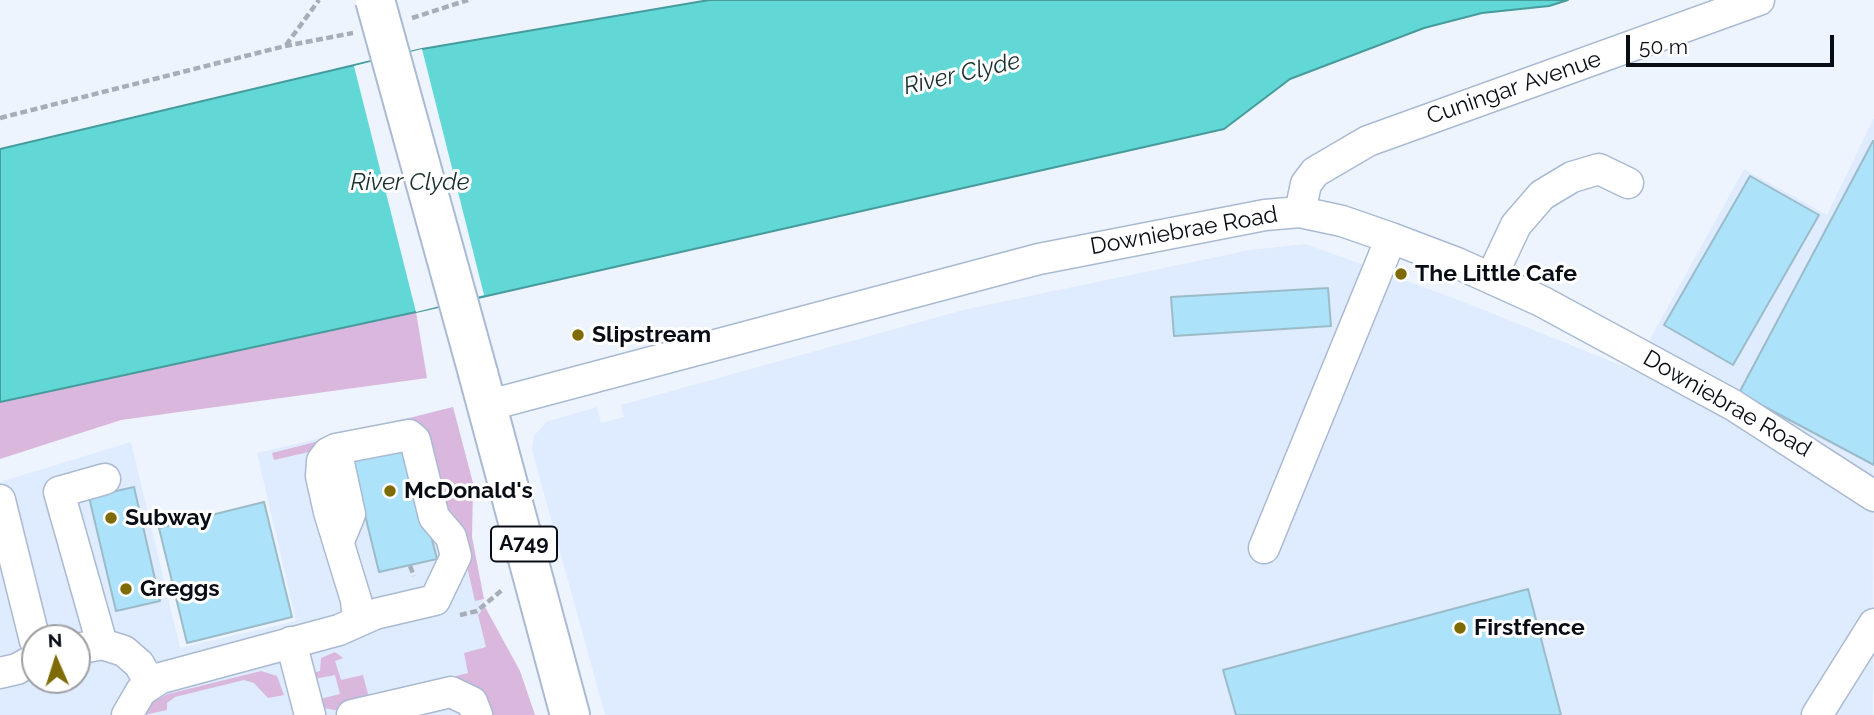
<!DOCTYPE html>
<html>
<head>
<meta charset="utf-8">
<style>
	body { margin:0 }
	#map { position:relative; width:1874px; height:715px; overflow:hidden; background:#edf4fe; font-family:Raleway,sans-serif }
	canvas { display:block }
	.north { position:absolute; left:21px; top:624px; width:70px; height:70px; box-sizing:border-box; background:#fff; border:2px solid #9c9ea1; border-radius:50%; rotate:357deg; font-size:19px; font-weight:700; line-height:28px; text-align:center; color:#080d15 }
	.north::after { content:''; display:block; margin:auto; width:24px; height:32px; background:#7f6b03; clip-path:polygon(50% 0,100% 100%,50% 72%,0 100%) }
	.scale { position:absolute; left:1626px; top:35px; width:208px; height:32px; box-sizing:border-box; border:4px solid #080d15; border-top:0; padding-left:9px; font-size:21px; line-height:24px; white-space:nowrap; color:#080d15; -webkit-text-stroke:5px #fff; paint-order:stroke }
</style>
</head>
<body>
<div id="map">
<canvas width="1874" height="715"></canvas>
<div class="north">N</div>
<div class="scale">50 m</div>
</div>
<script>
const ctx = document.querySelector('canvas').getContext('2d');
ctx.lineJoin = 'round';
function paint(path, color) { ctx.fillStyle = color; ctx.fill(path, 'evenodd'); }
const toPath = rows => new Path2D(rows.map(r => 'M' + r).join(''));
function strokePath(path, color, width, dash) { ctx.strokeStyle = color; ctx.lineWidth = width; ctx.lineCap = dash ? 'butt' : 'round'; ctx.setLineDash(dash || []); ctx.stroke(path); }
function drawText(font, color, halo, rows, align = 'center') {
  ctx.font = font + ' Raleway,sans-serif'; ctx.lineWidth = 6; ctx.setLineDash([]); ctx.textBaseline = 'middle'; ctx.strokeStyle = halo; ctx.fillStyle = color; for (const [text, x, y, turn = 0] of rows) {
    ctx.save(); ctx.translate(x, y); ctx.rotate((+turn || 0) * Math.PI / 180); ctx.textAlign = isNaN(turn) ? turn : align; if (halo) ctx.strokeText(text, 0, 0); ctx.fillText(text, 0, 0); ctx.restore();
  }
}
const built = toPath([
	[1874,118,1873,715,605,715,532,450,534,436,546,422,597,407,601,423,624,417,621,405,963,310,1250,250,1306,244,1464,302,1633,370,1744,169,1827,215],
	[453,407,473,483,472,537,485,607,520,671,535,715,0,715,0,482,131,442,180,648,296,621,257,453],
	[35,638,77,638,77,680,35,680]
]);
const green = toPath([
	[416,312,427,378,121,420,0,459,0,402],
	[453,407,473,483,472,537,484,599,475,601,457,523,312,466,309,452,274,460,272,453],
	[485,607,520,671,535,715,484,715,480,696,339,711,324,708,320,699,340,694,335,675,314,679,312,673,320,671,321,658,335,652,343,658,335,661,341,680,363,675,369,698,468,673,464,653,486,647,478,615],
	[261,671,277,676,284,695,268,698,254,683,244,680,175,697,167,703,167,710,144,715,153,702,168,694]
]);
const water = toPath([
	[709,0,1568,0,1549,6,1482,13,1424,28,1290,79,1224,129,416,312,0,402,0,149,422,49,709,0]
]);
const pier = toPath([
	[422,49,484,295,416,312,354,66]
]);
const building = toPath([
	[1873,141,1874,141,1874,465,1739,393,1873,141],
	[1750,176,1819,215,1733,365,1664,325,1750,176],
	[1328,288,1331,326,1174,336,1171,297,1328,288],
	[408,445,437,559,379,572,351,458,408,445],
	[134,487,160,601,116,611,89,497,134,487],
	[264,502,292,617,187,643,159,528,264,502],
	[1528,589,1561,715,1236,715,1223,670,1528,589]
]);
const path = toPath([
	[412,18,468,0],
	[286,45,319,0],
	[0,118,285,46,353,33],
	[410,566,414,576],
	[460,615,477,611,502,590]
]);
const minor = toPath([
	[1300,212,1306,184,1315,172,1368,141,1759,0],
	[1491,278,1516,225,1542,195,1572,177,1599,169,1628,183],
	[486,406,1039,259,1265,215,1300,212,1342,221,1391,238,1457,263,1541,301,1733,405,1874,496],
	[336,449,350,514,339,541],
	[0,500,35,641],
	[1264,548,1391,238],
	[291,642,310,715],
	[102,644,59,492,105,479],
	[77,649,102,644,124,651,139,664,150,683],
	[0,673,17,669,35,659],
	[127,715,141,691,161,678,339,630,375,614,435,600,456,556,451,537,434,517,415,440,409,435,336,449,328,453,322,461,321,476,329,512,356,600,358,621],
	[352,715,451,692,472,702,477,715],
	[1817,715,1874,624]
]);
const major = toPath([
	[478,373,570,715]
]);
const majorBridge = toPath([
	[375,0,478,373]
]);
const markers = [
	[1401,274,7,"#7f6b03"],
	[578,335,7,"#7f6b03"],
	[390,491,7,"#7f6b03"],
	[111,518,7,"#7f6b03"],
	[126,589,7,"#7f6b03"],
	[1460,628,7,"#7f6b03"]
];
const shields = [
	[524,544,66]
];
const shieldNames = [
	["A749",524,544]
];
const streetNames = [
	["Cuningar Avenue",1514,88,-19],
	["Downiebrae Road",1184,231,-10],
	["Downiebrae Road",1727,404,30]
];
const poiNames = [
	["The Little Cafe",1415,274],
	["Slipstream",592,335],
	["McDonald's",404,491],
	["Subway",125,518],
	["Greggs",140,589],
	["Firstfence",1474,628]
];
const waterNames = [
	["River Clyde",962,74,-13],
	["River Clyde",410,183]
];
paint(built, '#dfebfe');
paint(green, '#dab7dd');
paint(water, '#61d8d6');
strokePath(water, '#469b9c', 2);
paint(pier, '#edf4fe');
paint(building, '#ace3fa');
strokePath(building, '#9cbbc8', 2);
strokePath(minor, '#aabad2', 33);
strokePath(major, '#aabad2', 42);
strokePath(path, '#a8aeb7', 4.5, [7, 3.5]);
strokePath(minor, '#fff', 30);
strokePath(major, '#fff', 38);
strokePath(majorBridge, '#aabad2', 42, []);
strokePath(majorBridge, '#fff', 38);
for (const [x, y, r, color] of markers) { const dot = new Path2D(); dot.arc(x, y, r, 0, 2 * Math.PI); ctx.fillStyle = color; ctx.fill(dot); strokePath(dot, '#fff', 2.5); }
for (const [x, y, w] of shields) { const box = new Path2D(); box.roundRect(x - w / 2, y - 17.5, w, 35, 5); ctx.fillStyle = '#fff'; ctx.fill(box); strokePath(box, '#080d15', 2); }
drawText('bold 21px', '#080d15', null, shieldNames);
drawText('23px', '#080d15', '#fff', streetNames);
drawText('bold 23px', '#080d15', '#fff', poiNames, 'left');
drawText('italic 24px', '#192f2e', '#fff', waterNames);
</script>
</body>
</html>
